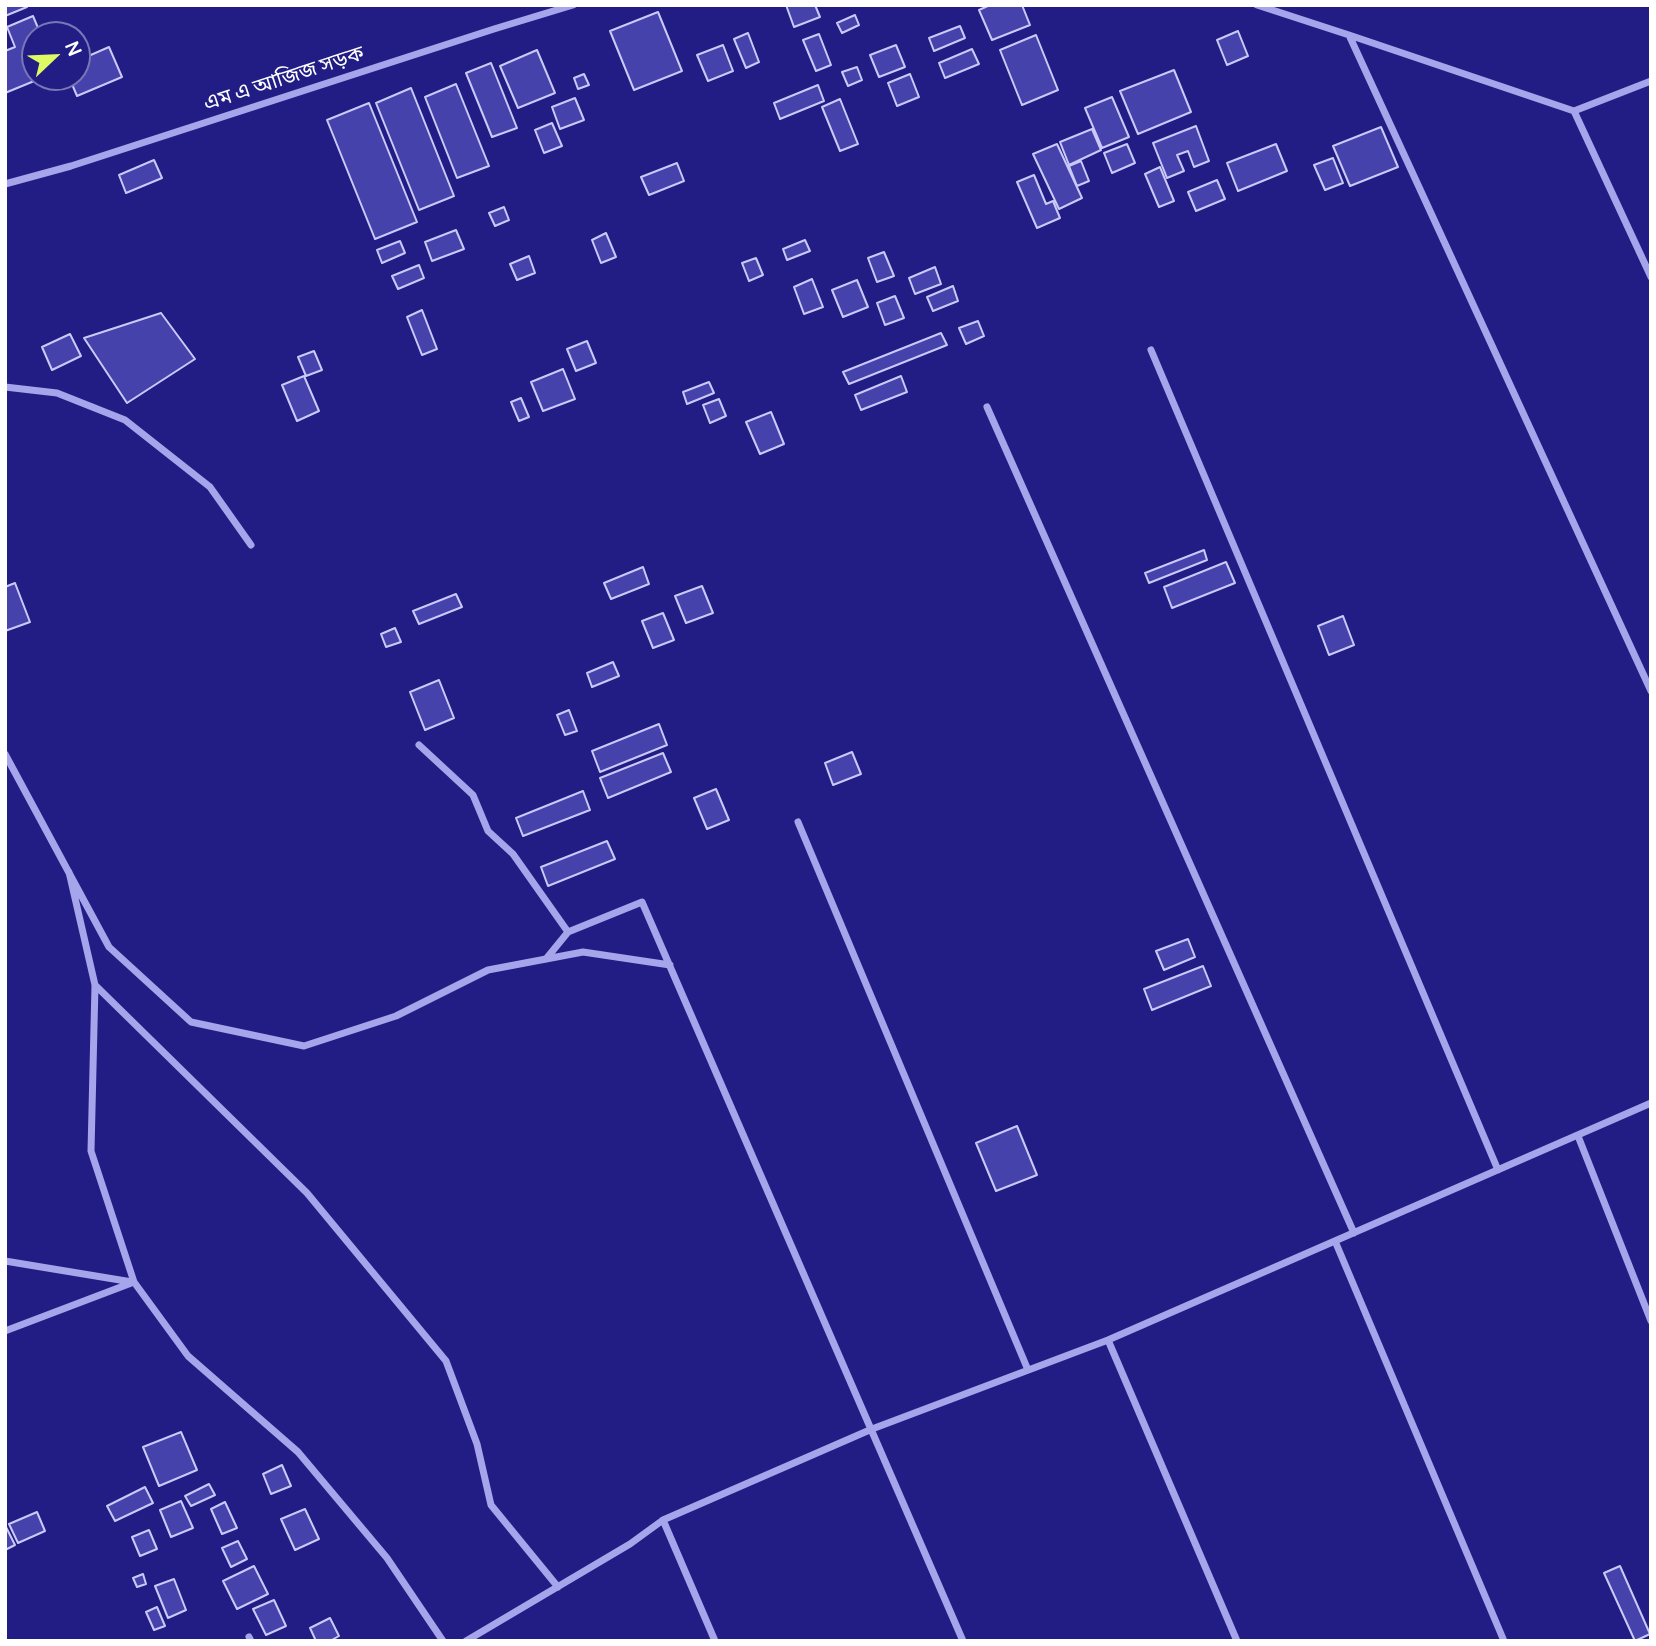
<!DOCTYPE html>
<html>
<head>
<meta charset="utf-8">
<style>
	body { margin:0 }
	#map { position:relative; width:1656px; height:1646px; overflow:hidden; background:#211d84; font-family:Manrope,sans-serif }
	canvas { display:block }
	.frame { position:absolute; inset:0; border:7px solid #fff; pointer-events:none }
	.north { position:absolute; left:21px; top:21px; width:70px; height:70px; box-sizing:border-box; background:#211d84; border:2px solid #7a77b5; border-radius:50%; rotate:67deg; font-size:19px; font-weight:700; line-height:28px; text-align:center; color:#fff }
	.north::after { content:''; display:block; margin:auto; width:24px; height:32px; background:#def963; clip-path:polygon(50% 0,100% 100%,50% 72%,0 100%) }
</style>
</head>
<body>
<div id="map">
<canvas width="1656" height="1646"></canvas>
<div class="frame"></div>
<div class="north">N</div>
</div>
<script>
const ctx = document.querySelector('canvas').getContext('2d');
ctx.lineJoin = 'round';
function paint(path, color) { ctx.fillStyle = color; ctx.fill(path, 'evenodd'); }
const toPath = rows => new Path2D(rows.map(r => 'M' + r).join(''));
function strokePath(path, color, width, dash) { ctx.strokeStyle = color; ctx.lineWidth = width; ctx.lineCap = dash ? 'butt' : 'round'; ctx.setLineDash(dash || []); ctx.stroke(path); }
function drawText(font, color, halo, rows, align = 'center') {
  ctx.font = font + ' Manrope,"Noto Sans Bengali",sans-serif'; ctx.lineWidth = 7; ctx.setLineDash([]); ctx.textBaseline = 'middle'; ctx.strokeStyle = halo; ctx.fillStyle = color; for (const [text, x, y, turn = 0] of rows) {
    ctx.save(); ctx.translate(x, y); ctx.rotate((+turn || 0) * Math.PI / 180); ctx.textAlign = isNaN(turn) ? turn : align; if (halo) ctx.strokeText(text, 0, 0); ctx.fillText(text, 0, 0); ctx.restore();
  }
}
const building = toPath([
	[5,5,26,5,27,7,5,16,5,5],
	[786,5,815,5,820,17,794,27,786,5],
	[990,5,1022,5,1030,25,992,40,979,10,990,5],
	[658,12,682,71,634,90,610,31,658,12],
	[855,15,859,25,842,33,837,23,855,15],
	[33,16,41,35,35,35,35,77,44,77,5,93,5,51,15,47,7,27,33,16],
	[960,26,965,38,934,51,929,38,960,26],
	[1238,31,1248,56,1227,65,1217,40,1238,31],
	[748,33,759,62,746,68,734,39,748,33],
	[819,34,831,65,816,71,803,40,819,34],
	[1036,35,1058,90,1022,105,1000,50,1036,35],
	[723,45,733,71,708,81,697,55,723,45],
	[896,45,905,67,879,77,870,55,896,45],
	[109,47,122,77,77,96,69,77,77,77,77,61,109,47],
	[972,49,979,64,945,78,939,63,972,49],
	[537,50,555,93,518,108,500,66,537,50],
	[491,63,517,128,492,137,466,73,491,63],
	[857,67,862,80,848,86,842,72,857,67],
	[1174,70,1191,112,1138,134,1120,91,1174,70],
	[584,74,589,85,578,89,574,78,584,74],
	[910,74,919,97,897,106,888,83,910,74],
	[456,84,489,166,457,178,425,97,456,84],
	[818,85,824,101,780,119,774,103,818,85],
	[411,88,454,196,419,210,376,103,411,88],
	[1112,97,1129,137,1102,148,1085,108,1112,97],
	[575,98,584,120,560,129,552,107,575,98],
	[840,99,858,144,840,151,822,107,840,99],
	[369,103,417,222,375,239,327,120,369,103],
	[552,123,562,146,544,153,535,130,552,123],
	[1196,126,1209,161,1194,167,1188,151,1177,155,1184,171,1167,178,1153,143,1196,126],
	[1381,127,1398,167,1350,186,1333,146,1381,127],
	[1092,129,1101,150,1069,165,1060,142,1092,129],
	[1057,144,1082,198,1059,209,1033,154,1057,144],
	[1127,144,1135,163,1112,173,1104,153,1127,144],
	[1276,144,1287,171,1238,191,1227,163,1276,144],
	[1333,158,1343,183,1325,190,1314,165,1333,158],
	[154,160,162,178,126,193,119,175,154,160],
	[1081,161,1089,181,1077,186,1069,166,1081,161],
	[677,163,684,181,649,195,641,177,677,163],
	[1160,167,1174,201,1159,207,1145,174,1160,167],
	[1034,175,1046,204,1053,201,1060,218,1037,228,1017,182,1034,175],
	[1217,180,1225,199,1196,211,1188,192,1217,180],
	[504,207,509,220,495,226,489,213,504,207],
	[456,230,464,249,432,261,425,242,456,230],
	[606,233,616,257,601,263,592,240,606,233],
	[805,240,810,251,787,260,783,249,805,240],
	[400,241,405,253,382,263,377,250,400,241],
	[884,252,894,276,877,282,868,258,884,252],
	[529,256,535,273,517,280,510,264,529,256],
	[756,258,763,275,749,281,742,263,756,258],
	[419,265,424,278,398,289,392,276,419,265],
	[935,267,941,284,915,294,909,278,935,267],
	[812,279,823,307,804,314,794,287,812,279],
	[857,280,868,307,843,317,832,290,857,280],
	[953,286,958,301,933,311,927,297,953,286],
	[895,296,904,318,885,325,877,303,895,296],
	[422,310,437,349,422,355,407,317,422,310],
	[161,313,195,359,127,403,84,338,161,313],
	[978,321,984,336,966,344,959,328,978,321],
	[941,333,947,345,849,384,843,372,941,333],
	[70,334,81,356,52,370,42,347,70,334],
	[587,341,596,363,576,371,567,349,587,341],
	[314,351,322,370,306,376,298,357,314,351],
	[563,369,575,399,543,411,531,382,563,369],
	[304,376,319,411,297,421,282,385,304,376],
	[901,376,907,392,861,410,855,395,901,376],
	[709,382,714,393,687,404,683,392,709,382],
	[521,398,529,417,519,421,511,402,521,398],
	[719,399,726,416,710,423,703,405,719,399],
	[771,412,784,444,760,454,746,422,771,412],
	[1204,550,1207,560,1149,583,1145,573,1204,550],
	[1226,562,1235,583,1172,608,1164,587,1226,562],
	[643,567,649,584,611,599,604,583,643,567],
	[15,583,30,622,5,631,5,587,15,583],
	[702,586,713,613,686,623,675,596,702,586],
	[456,594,462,607,419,624,413,611,456,594],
	[663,613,674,640,653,648,642,621,663,613],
	[1343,616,1354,645,1329,655,1318,626,1343,616],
	[395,628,401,642,386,647,381,634,395,628],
	[613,662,619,676,592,687,587,673,613,662],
	[439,680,454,718,425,730,410,692,439,680],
	[569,710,577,731,565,735,557,715,569,710],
	[659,724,667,745,600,772,592,751,659,724],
	[852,752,861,774,833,785,825,763,852,752],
	[663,753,671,772,608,798,600,778,663,753],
	[716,789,729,820,707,829,694,798,716,789],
	[583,791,590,810,523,836,516,818,583,791],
	[607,841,615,859,548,886,541,867,607,841],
	[1188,939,1195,957,1164,970,1156,951,1188,939],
	[1203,966,1211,986,1152,1010,1144,989,1203,966],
	[1017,1126,1037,1175,996,1191,976,1143,1017,1126],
	[181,1432,197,1470,159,1486,143,1447,181,1432],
	[282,1465,291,1486,271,1494,263,1474,282,1465],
	[209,1484,215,1495,191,1506,185,1496,209,1484],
	[145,1487,153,1503,115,1521,107,1506,145,1487],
	[181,1501,193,1528,171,1537,160,1510,181,1501],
	[225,1502,237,1528,222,1534,211,1509,225,1502],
	[305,1509,319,1539,295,1550,281,1519,305,1509],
	[37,1512,45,1531,18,1543,9,1524,37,1512],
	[5,1525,15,1545,5,1550,5,1525],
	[149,1530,157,1549,140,1556,132,1537,149,1530],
	[238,1541,247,1559,231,1567,222,1548,238,1541],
	[254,1566,268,1594,237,1609,223,1581,254,1566],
	[1620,1566,1650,1634,1635,1641,1604,1573,1620,1566],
	[143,1574,146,1584,137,1587,133,1578,143,1574],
	[174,1579,186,1610,168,1618,155,1586,174,1579],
	[274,1600,286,1626,266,1635,253,1609,274,1600],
	[157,1607,165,1626,154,1630,146,1612,157,1607],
	[330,1618,339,1636,330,1641,316,1641,310,1628,330,1618]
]);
const street = toPath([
	[1257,5,1349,35,1651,691],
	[1349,35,1574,111,1651,277],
	[1574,111,1651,81],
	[5,184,71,166,494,29,573,5],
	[1151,350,1498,1170],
	[5,387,57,393,125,420,210,487,251,545],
	[987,407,1354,1233],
	[419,745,473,795,488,831,513,854,568,932],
	[5,754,109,947,191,1022,304,1046,396,1016,488,970,583,952,670,965],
	[798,822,1028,1370],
	[69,872,95,985,91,1151,134,1282,188,1356,298,1452,387,1558,443,1641],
	[546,959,568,932,642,902,963,1641],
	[95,985,307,1193,446,1361,477,1444,491,1505,558,1587],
	[1578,1136,1651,1321],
	[1335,1241,1504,1641],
	[5,1261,132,1282],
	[5,1331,134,1282],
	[1108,1340,1237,1641],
	[663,1520,715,1641],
	[249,1637,251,1641],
	[466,1641,630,1544,663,1520,872,1429,1108,1340,1651,1103]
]);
const streetNames = [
	["এম এ আজিজ সড়ক",284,79,-18]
];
paint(building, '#4542ab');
strokePath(building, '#cac9f7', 2);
strokePath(street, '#a6a4ea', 7);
drawText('21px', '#fff', '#211d84', streetNames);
</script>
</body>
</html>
